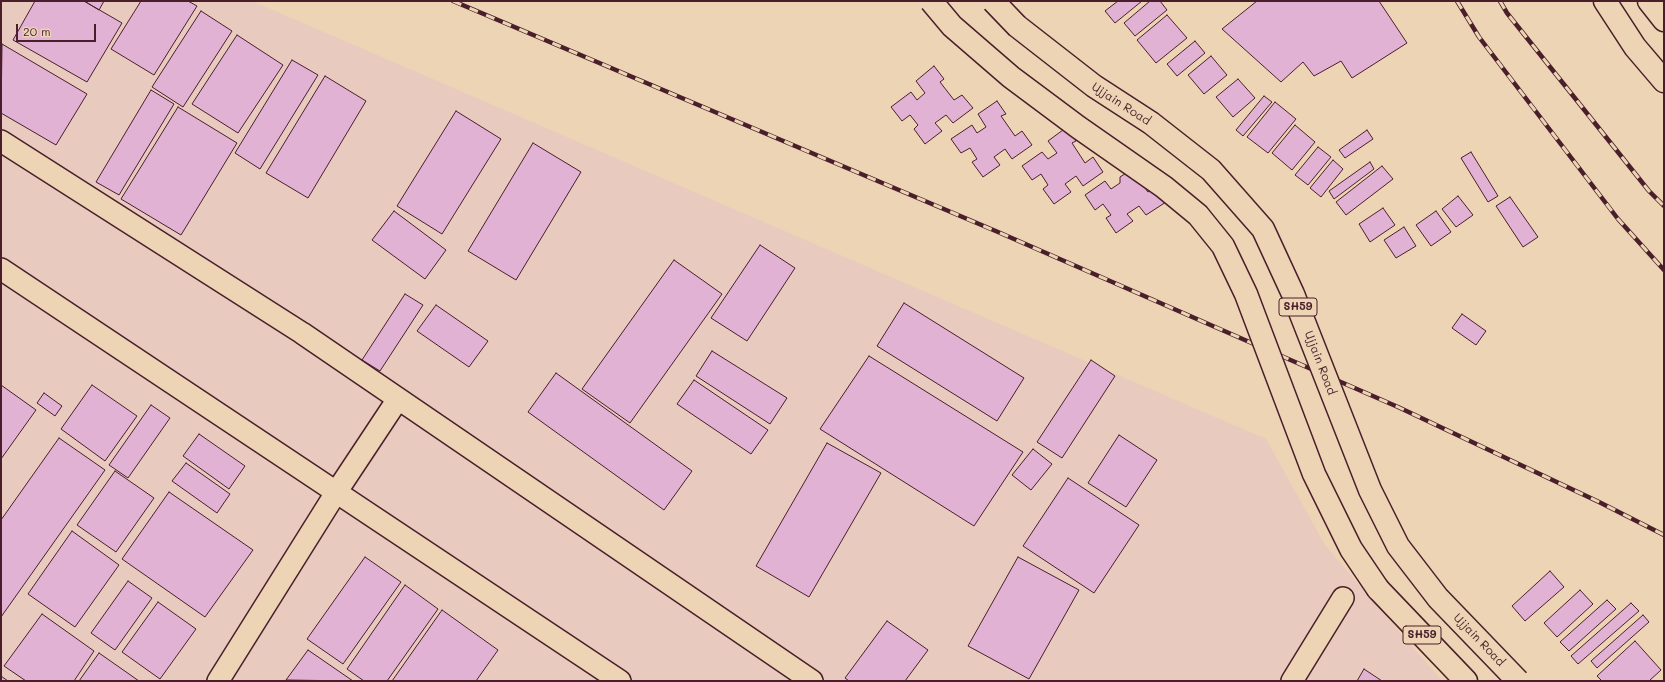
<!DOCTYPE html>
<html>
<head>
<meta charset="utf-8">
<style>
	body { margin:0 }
	#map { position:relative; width:1665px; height:682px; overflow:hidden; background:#ecd4b4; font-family:Mali,sans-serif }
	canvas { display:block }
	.frame { position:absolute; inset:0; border:2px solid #4a1f2b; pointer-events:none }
	.scale { position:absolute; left:16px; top:24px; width:80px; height:18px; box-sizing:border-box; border:2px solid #4a1f2b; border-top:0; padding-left:5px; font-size:12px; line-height:14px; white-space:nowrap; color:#4a1f2b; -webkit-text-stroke:3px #ecd4b4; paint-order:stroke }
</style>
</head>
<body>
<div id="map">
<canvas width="1665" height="682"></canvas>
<div class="frame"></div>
<div class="scale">20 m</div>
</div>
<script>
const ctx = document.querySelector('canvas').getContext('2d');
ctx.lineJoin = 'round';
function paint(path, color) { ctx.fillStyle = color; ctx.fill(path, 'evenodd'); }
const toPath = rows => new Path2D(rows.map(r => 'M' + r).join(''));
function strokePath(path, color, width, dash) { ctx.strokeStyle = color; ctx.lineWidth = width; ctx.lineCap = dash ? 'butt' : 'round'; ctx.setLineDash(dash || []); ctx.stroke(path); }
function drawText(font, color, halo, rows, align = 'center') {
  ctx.font = font + ' Mali,sans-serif'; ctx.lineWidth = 3.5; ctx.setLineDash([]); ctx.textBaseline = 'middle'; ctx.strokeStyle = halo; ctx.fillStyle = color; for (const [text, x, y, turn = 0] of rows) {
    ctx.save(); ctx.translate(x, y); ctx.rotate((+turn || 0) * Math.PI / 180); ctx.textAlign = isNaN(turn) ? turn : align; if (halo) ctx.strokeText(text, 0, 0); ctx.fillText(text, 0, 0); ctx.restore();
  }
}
const built = toPath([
	[1,1,252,1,1266,439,1325,545,1442,681,1,681]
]);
const building = toPath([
	[35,1,84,1,122,23,87,82,13,40,35,1],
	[84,1,104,1,99,10,84,1],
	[141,1,188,1,197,6,154,75,111,49,141,1],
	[1118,1,1142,1,1115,23,1105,11,1118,1],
	[1150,1,1160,1,1167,10,1135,36,1124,23,1150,1],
	[1257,1,1379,1,1407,43,1352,78,1341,61,1314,76,1303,62,1281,82,1222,29,1257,1],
	[201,11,232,31,183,107,152,87,201,11],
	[1167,15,1187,38,1156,63,1137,40,1167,15],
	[237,35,283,65,238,133,192,104,237,35],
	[1195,41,1205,53,1177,76,1167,64,1195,41],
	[2,44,87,94,56,145,1,113,2,44],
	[1211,56,1227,75,1204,94,1188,75,1211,56],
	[292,60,318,75,260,169,235,153,292,60],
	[934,66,944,79,940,82,954,100,962,95,973,108,953,123,946,115,935,123,942,131,925,144,914,129,918,125,910,115,902,121,891,107,911,92,917,100,925,93,916,81,934,66],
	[325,76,366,101,308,198,266,173,325,76],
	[1238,79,1255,98,1233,117,1216,97,1238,79],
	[151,90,174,104,119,195,96,182,151,90],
	[1264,96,1272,102,1243,136,1236,130,1264,96],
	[997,101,1006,114,1001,116,1015,136,1022,131,1032,145,1012,159,1005,149,994,157,1000,165,983,177,972,162,977,159,970,148,961,153,951,139,972,125,977,133,986,127,978,114,997,101],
	[1275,102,1296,119,1268,153,1247,137,1275,102],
	[178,107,237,143,181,235,121,199,178,107],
	[456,111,501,139,442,234,397,206,456,111],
	[1295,125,1315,142,1292,170,1272,153,1295,125],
	[1067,127,1076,141,1072,143,1085,163,1093,157,1103,172,1083,186,1076,176,1065,184,1071,192,1054,204,1043,189,1048,185,1041,174,1032,180,1022,166,1042,152,1048,159,1057,153,1048,141,1067,127],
	[1367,130,1373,139,1345,158,1339,150,1367,130],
	[533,143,581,172,516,280,468,251,533,143],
	[1318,147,1331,157,1308,185,1295,175,1318,147],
	[1471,152,1498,196,1488,202,1461,158,1471,152],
	[1333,160,1343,169,1321,197,1310,188,1333,160],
	[1370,162,1374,169,1334,199,1329,191,1370,162],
	[1382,166,1393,179,1346,215,1336,202,1382,166],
	[1131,170,1148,192,1156,187,1166,202,1146,215,1139,206,1127,214,1133,221,1116,233,1106,218,1111,215,1103,204,1095,210,1085,195,1105,181,1111,189,1120,183,1120,177,1131,170],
	[1458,196,1473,215,1456,227,1442,209,1458,196],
	[1510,197,1538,237,1523,247,1496,206,1510,197],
	[1383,208,1395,225,1370,242,1359,224,1383,208],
	[394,211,446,250,425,279,372,240,394,211],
	[1436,211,1451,232,1431,246,1416,225,1436,211],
	[1404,227,1416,246,1396,258,1384,240,1404,227],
	[760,245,795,268,747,341,711,318,760,245],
	[674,260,722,294,630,423,582,389,674,260],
	[405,294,423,305,380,371,362,360,405,294],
	[904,303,1024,378,997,421,877,346,904,303],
	[436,305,488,341,469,367,417,331,436,305],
	[1462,314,1486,331,1476,345,1452,328,1462,314],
	[712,351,787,398,770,424,696,376,712,351],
	[869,356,1023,452,974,526,820,429,869,356],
	[1091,360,1115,376,1062,458,1037,442,1091,360],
	[556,373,692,471,664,510,528,412,556,373],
	[694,380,768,430,751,454,677,404,694,380],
	[1,385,36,410,1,459,1,385],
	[92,385,137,416,105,461,61,429,92,385],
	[44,393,62,406,55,416,37,403,44,393],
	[151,405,170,418,128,478,109,465,151,405],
	[199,434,245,466,229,489,183,456,199,434],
	[1119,435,1157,460,1126,507,1088,483,1119,435],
	[59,438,105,470,1,617,1,520,59,438],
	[827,443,881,473,809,597,756,566,827,443],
	[1033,449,1052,464,1031,490,1012,475,1033,449],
	[186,463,230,494,217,513,172,481,186,463],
	[115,471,154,498,116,552,77,525,115,471],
	[1068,478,1139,525,1094,593,1023,546,1068,478],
	[169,492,253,550,205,617,122,559,169,492],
	[72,531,119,565,75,627,28,594,72,531],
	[365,557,401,582,343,664,307,639,365,557],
	[1018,557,1079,590,1029,679,968,646,1018,557],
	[1550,571,1564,587,1525,621,1512,606,1550,571],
	[128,581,152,598,115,650,91,633,128,581],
	[405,585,438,609,387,681,364,681,347,669,405,585],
	[1580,590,1593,604,1557,637,1544,623,1580,590],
	[1607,600,1616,609,1569,651,1560,642,1607,600],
	[158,602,196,629,160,679,122,652,158,602],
	[1631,603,1639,611,1578,664,1571,656,1631,603],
	[442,610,498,650,476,681,392,681,442,610],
	[42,614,94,651,74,681,26,681,4,666,42,614],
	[1643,615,1649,622,1597,668,1591,661,1643,615],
	[887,621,928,650,905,681,849,681,845,678,887,621],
	[1635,641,1661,670,1649,681,1602,681,1597,676,1635,641],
	[308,650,353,681,286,680,308,650],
	[99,653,139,681,79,681,99,653],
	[1364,669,1382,681,1357,681,1364,669],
	[1,676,8,681,1,681,1,676]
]);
const street = toPath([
	[1,141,302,333,812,681],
	[1,269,620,681],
	[218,681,337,491,398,399],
	[1292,681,1343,598]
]);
const secondary = toPath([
	[1605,1,1635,47,1664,81],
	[1649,1,1664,20]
]);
const primary = toPath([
	[1378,589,1466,681]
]);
const rail = toPath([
	[453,1,998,232,1398,407,1599,502,1664,535],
	[1457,1,1479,37,1618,219,1664,270],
	[1500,1,1507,13,1649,191,1664,206]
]);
const primaryBridge = toPath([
	[931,1,952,26,1011,77,1078,127,1164,187,1198,215,1223,246,1246,294,1314,474,1351,549,1378,589],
	[993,1,1017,26,1094,86,1151,123,1211,170,1263,229,1293,294,1370,490,1398,546,1438,598,1518,681]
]);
const shields = [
	[1298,307,38],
	[1422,635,38]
];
const shieldNames = [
	["SH59",1298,307],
	["SH59",1422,635]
];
const streetNames = [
	["Ujjain Road",1121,104,33],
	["Ujjain Road",1320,363,69],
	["Ujjain Road",1479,640,46]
];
paint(built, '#e9cabe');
paint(building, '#e1b2d4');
strokePath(building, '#4a1f2b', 1);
strokePath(street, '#4a1f2b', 24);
strokePath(secondary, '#4a1f2b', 25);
strokePath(primary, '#4a1f2b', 25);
strokePath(street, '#ecd4b4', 21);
strokePath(secondary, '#ecd4b4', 22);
strokePath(primary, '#ecd4b4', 22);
strokePath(rail, '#4a1f2b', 4.5);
strokePath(rail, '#ecd4b4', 3, [9]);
strokePath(primaryBridge, '#4a1f2b', 25, []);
strokePath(primaryBridge, '#ecd4b4', 22);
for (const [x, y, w] of shields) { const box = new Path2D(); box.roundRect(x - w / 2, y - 9, w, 18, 3); ctx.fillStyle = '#ecd4b4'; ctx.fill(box); strokePath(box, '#4a1f2b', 1); }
drawText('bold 11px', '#4a1f2b', null, shieldNames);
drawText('12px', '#4a1f2b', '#ecd4b4', streetNames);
</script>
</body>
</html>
